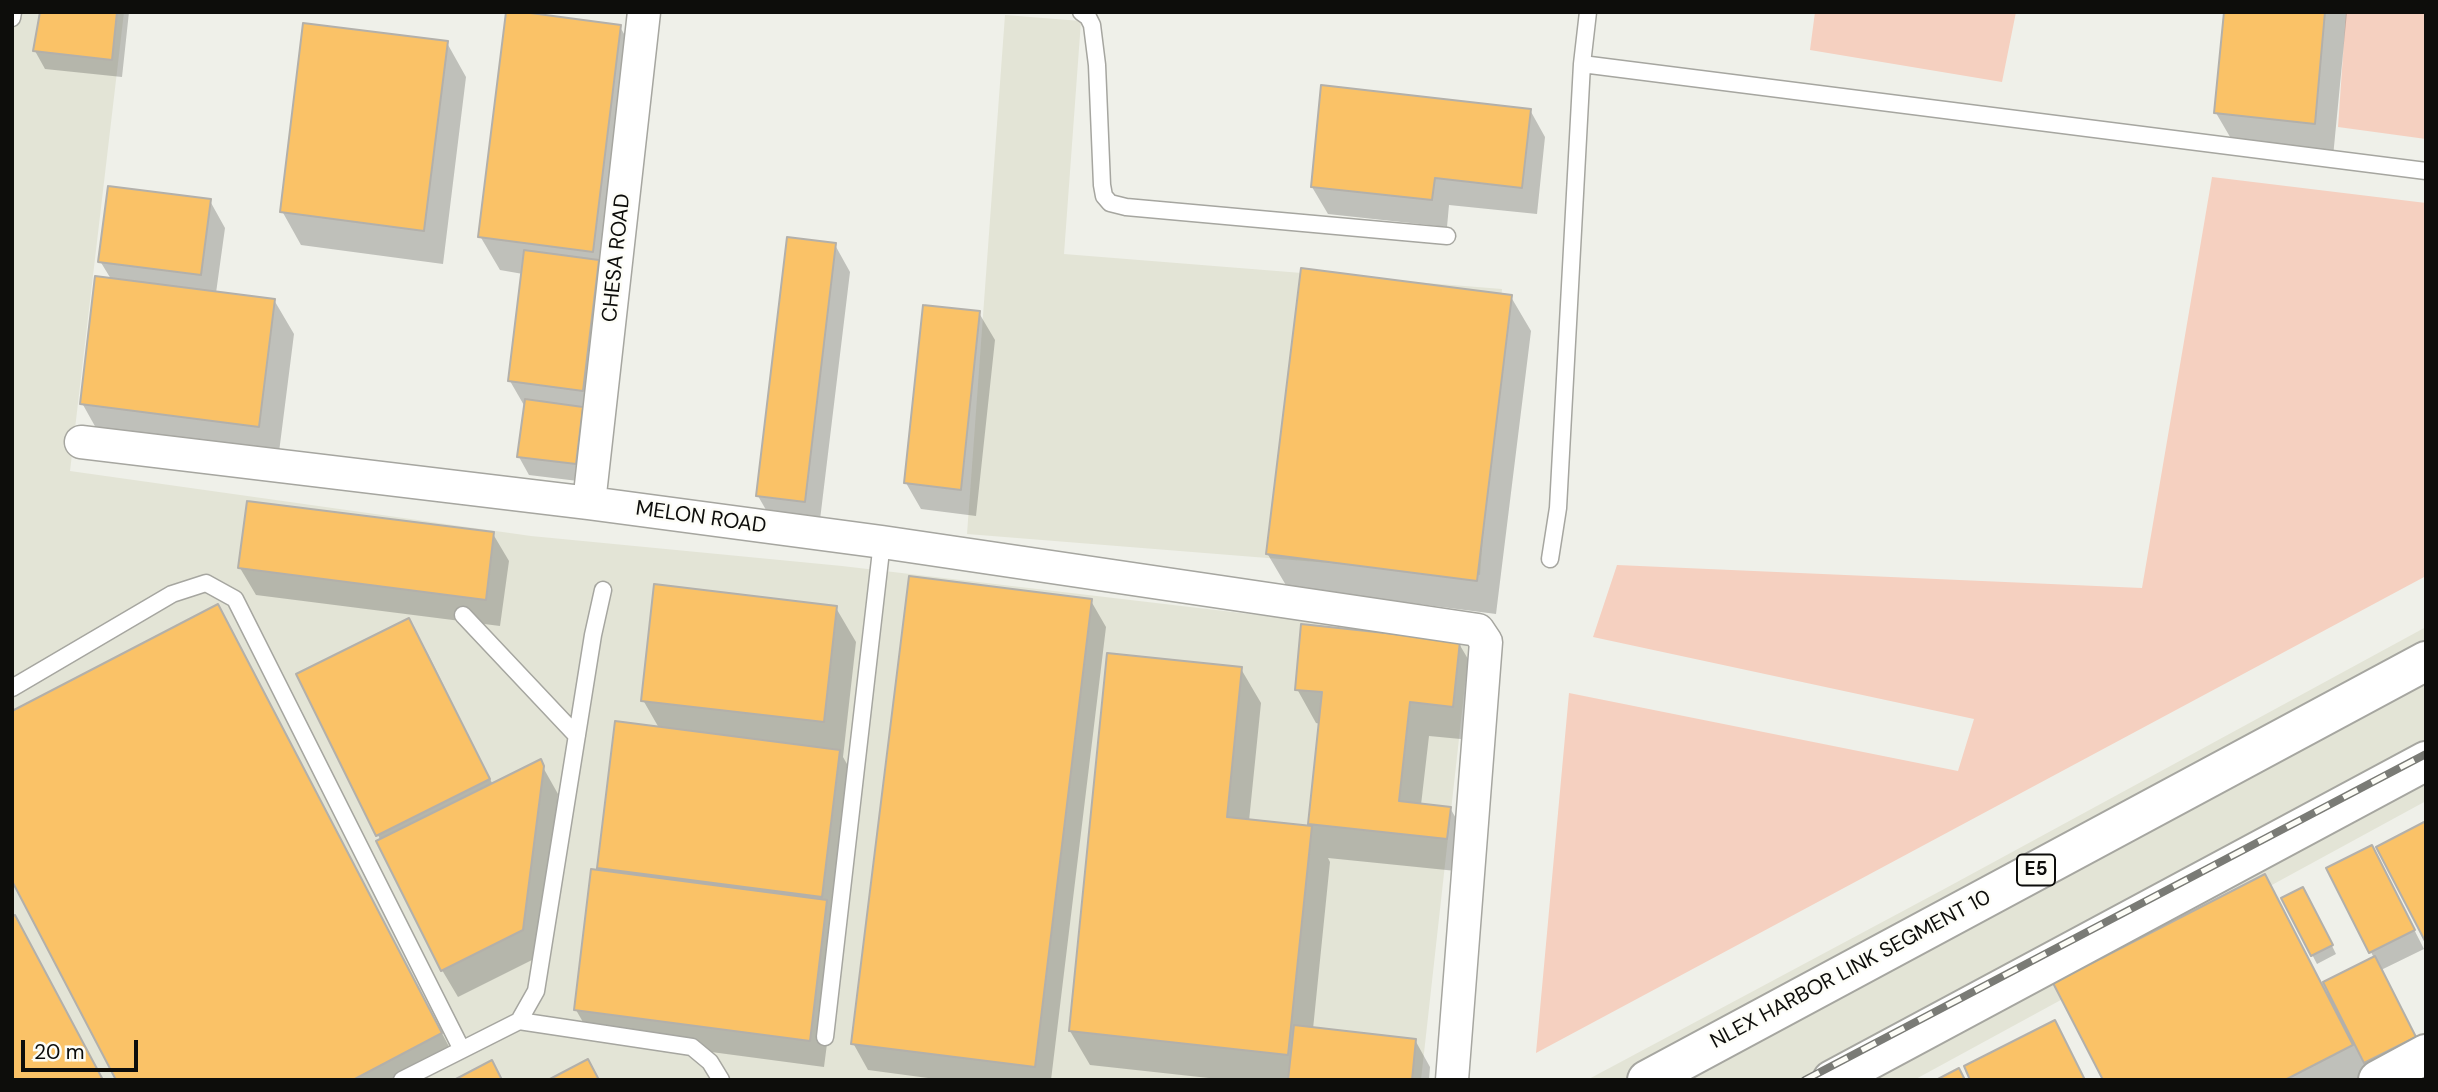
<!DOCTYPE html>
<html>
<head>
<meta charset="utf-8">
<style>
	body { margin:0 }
	#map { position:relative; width:2438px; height:1092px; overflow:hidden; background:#eff0e9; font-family:"DM Sans",sans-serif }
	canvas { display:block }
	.frame { position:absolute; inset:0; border:14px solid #0d0d0b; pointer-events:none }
	.scale { position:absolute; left:21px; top:1040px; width:117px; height:32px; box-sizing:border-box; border:4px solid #0d0d0b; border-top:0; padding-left:9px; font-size:21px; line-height:24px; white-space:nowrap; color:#0d0d0b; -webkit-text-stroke:5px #fdfdf7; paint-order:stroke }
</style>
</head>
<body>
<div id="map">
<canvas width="2438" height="1092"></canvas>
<div class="frame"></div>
<div class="scale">20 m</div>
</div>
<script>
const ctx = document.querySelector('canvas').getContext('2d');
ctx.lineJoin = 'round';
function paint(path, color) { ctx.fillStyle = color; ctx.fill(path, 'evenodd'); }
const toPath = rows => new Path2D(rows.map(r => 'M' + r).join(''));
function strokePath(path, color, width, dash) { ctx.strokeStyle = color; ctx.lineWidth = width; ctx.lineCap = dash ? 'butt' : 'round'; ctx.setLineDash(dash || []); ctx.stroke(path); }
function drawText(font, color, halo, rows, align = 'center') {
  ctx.font = font + ' "DM Sans",sans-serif'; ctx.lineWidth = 5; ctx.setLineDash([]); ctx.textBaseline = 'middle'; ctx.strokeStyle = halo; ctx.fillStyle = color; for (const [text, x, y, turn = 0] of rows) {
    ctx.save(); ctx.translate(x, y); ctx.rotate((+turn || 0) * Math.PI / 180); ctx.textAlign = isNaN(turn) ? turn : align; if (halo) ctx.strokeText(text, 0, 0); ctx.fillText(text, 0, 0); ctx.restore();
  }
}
const built = toPath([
	[12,12,124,12,70,471,531,536,842,566,1470,640,1421,1080,12,1080],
	[1005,15,1081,21,1064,254,1502,289,1480,575,967,534],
	[2426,627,2426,801,1914,1080,1587,1080,1946,888]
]);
const green = toPath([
	[1815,12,2016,12,2002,82,1810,50],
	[2346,12,2426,12,2426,139,2338,127],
	[2212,177,2426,203,2426,576,1536,1053,1569,693,1958,771,1974,719,1593,637,1617,565,2142,588]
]);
const shadow = toPath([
	[42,12,129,12,122,77,45,69,35,51],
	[2225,12,2347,12,2333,157,2236,147,2216,113],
	[620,27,640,61,586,482,529,475,519,457,525,407,510,381,523,274,500,270,480,236],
	[447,43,466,77,443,264,301,245,282,211],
	[1530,110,1545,137,1537,214,1449,205,1447,227,1328,214,1312,187],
	[210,201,225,228,216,293,274,300,294,334,278,460,101,437,82,403,111,279,100,261],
	[835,245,850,272,819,528,773,522,758,496],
	[1511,297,1531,331,1496,614,1287,587,1267,553],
	[979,313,995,340,976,516,921,509,906,483],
	[493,534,509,561,500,626,256,595,240,568],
	[1091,601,1106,627,1051,1080,943,1080,868,1070,853,1043],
	[218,606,456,1060,419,1080,118,1080],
	[836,608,856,642,843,757,855,778,842,928,824,1067,591,1036,576,1010,602,872,599,868,659,728,643,700],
	[408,620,428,654,493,785,540,762,558,794,538,957,458,997,442,970,378,835],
	[1458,642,1478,676,1471,740,1429,736,1421,805,1450,808,1470,842,1466,872,1328,858,1330,862,1313,1029,1415,1040,1430,1067,1429,1080,1227,1080,1090,1065,1070,1031,1241,669,1261,703,1249,821,1312,828,1310,824,1320,724,1316,723,1297,689],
	[2372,847,2424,949,2381,970,2425,1056,2376,1080,2367,1065,2364,1066,2370,1080,2105,1080,2284,910,2336,1012,2339,1010,2374,958,2329,869],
	[2308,897,2336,954,2317,964,2283,899]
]);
const building = toPath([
	[40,12,117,12,112,60,33,51,40,12],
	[506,12,523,12,621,25,593,252,478,237,506,12],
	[2224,12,2325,12,2315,124,2214,113,2224,12],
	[303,23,448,41,424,231,280,212,303,23],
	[1321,85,1531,109,1522,188,1435,178,1432,200,1311,187,1321,85],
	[108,186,211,199,201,275,98,262,108,186],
	[787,237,836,243,805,502,756,496,787,237],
	[524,250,599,260,583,391,508,381,524,250],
	[1301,268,1512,295,1477,581,1266,554,1301,268],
	[95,276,275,299,259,427,80,404,95,276],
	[923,305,980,311,961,490,904,483,923,305],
	[525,399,583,407,576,464,517,457,525,399],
	[247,501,494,532,486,600,238,568,247,501],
	[909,576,1092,599,1035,1067,851,1044,909,576],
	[654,584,837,606,824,722,641,701,654,584],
	[218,604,442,1033,353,1080,116,1080,12,881,12,711,218,604],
	[409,618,490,779,376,836,296,674,409,618],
	[1301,624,1460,641,1453,707,1410,702,1399,801,1451,807,1447,839,1308,824,1322,692,1295,690,1301,624],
	[1107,653,1242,667,1227,817,1312,826,1288,1055,1069,1031,1107,653],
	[615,721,840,750,822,897,597,868,615,721],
	[541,759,544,766,523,930,441,971,376,841,541,759],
	[2426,821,2426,943,2376,847,2426,821],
	[2372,845,2415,930,2369,953,2326,868,2372,845],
	[591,869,827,900,810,1041,574,1010,591,869],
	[2265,874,2353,1045,2285,1080,2103,1080,2053,983,2265,874],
	[2303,887,2333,945,2311,956,2281,898,2303,887],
	[15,915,103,1080,12,1080,12,916,15,915],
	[2375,956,2416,1037,2364,1063,2323,982,2375,956],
	[2055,1020,2085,1080,1970,1080,1964,1066,2055,1020],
	[1294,1025,1416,1039,1412,1080,1288,1080,1294,1025],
	[588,1059,599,1080,548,1080,588,1059],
	[492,1060,502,1080,454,1080,492,1060],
	[1959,1068,1965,1080,1936,1080,1959,1068]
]);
const lane = toPath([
	[1081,12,1088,17,1092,25,1097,65,1102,185,1104,196,1110,203,1126,207,1447,236],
	[12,18,13,12],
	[1582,64,2426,171],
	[1550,559,1558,508,1582,64,1588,12],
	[463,615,577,736],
	[12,688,172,594,206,583,235,599,461,1048],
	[519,1021,692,1047,710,1062,721,1080],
	[825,1037,882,542],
	[402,1080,519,1021,536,991,593,635,603,590]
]);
const street = toPath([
	[81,442,589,503,882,542,1478,630,1486,642,1452,1080],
	[589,503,644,12]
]);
const secondary = toPath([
	[2378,1080,2426,1054]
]);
const highway = toPath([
	[1647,1080,2426,661],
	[1832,1080,2426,761]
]);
const rail = toPath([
	[1805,1080,2426,754]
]);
const shields = [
	[2036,870,38]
];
const shieldNames = [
	["E5",2036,870]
];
const streetNames = [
	["CHESA ROAD",617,258,-84],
	["MELON ROAD",701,518,8],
	["NLEX HARBOR LINK SEGMENT 10",1851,970,-28]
];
paint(built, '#e3e4d6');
paint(green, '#f5d0c0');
paint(shadow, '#0003');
paint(building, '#fac267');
strokePath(building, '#b3b0aa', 2);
strokePath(lane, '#a6a6a0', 19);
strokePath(street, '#a6a6a0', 35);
strokePath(secondary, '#a6a6a0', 42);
strokePath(highway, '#a6a6a0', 42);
strokePath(lane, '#fff', 16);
strokePath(street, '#fff', 32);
strokePath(secondary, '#fff', 38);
strokePath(highway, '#fff', 38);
strokePath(rail, '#7a7b76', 8);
strokePath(rail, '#fdfdf7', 5, [16]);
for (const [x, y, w] of shields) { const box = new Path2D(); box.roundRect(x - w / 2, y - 15.5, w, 31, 5); ctx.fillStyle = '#fdfdf7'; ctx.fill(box); strokePath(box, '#0d0d0b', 2); }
drawText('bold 19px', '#0d0d0b', null, shieldNames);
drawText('21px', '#0d0d0b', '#fdfdf7', streetNames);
</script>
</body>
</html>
